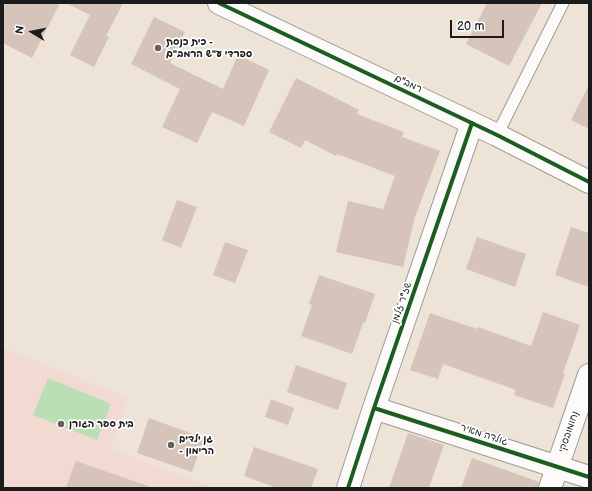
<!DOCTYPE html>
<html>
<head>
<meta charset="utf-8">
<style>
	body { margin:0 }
	#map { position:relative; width:592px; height:491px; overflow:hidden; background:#ede4d7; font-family:"Balsamiq Sans",sans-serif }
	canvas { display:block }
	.frame { position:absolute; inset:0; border:4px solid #1c1c1c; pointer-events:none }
	.north { position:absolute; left:12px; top:12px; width:40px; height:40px; -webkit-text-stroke:3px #fff; paint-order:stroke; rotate:280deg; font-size:11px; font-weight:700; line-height:16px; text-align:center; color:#1c1c1c }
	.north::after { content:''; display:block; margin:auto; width:14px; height:18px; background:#1c1c1c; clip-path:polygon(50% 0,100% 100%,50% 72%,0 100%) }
	.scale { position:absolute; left:450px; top:20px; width:54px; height:18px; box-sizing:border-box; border:2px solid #1c1c1c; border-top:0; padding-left:5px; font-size:12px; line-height:14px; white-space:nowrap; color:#1c1c1c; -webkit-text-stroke:3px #fff; paint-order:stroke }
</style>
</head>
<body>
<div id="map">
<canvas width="592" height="491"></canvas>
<div class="frame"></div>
<div class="north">N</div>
<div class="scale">20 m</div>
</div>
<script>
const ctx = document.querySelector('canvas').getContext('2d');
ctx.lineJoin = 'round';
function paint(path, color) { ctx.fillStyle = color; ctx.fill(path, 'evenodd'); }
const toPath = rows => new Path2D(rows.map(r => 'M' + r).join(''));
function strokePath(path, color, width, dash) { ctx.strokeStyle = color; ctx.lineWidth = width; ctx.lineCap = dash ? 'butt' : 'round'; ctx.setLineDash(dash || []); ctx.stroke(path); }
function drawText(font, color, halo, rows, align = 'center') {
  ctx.font = font + ' "Balsamiq Sans","Playpen Sans Hebrew",sans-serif'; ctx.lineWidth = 3.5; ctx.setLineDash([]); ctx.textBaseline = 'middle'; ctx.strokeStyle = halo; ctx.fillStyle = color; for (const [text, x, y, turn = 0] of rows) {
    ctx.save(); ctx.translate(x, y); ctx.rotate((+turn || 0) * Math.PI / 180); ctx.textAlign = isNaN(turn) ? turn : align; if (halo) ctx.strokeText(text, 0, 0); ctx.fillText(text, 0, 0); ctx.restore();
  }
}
const built = toPath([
	[3,348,129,398,111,449,214,488,3,488]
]);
const green = toPath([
	[48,378,111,404,97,440,33,415]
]);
const building = toPath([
	[6,3,60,3,32,58,3,43,3,10],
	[66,3,123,3,106,36,109,37,94,67,70,55,90,15],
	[487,3,542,3,509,66,466,44],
	[154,17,185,32,170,63,223,89,238,55,269,70,244,126,212,112,197,143,162,127,180,89,131,64],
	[296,78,359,110,357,114,404,132,402,137,440,151,415,217,403,267,336,252,348,201,383,209,395,176,337,154,336,156,305,140,301,148,269,132],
	[589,85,589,129,571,120],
	[177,200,197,207,181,248,162,240],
	[571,227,589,233,589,287,555,275],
	[477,237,526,254,515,287,466,269],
	[225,242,248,250,235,283,213,275],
	[319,275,375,294,365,323,363,323,352,354,301,336,312,305,309,304],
	[543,312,580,325,563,373,565,374,553,408,514,395,516,390,443,364,438,379,410,370,430,313,477,329,478,327,531,346],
	[296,365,347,383,338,410,287,392],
	[271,399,294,408,288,425,265,417],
	[149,418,204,438,192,472,137,453],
	[408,433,444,445,429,488,389,488],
	[254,447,318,469,311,488,277,488,244,476],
	[472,458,539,482,538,488,461,488],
	[76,461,148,486,147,488,66,488]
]);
const service = toPath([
	[497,135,563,3]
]);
const minor = toPath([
	[219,3,497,135,589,182],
	[374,408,589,477],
	[348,488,374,408,472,123],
	[550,488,589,375]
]);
const cycleway = toPath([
	[219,3,497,135,589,182],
	[374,408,589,477],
	[348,488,374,408,472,123]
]);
const markers = [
	[158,48,4,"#65625d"],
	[61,424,4,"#65625d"],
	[171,445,4,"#65625d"]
];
const poiNames = [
	["כית כנסת -",166,42],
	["ספרדי ע\"ש הרמב\"ם",166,54],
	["בית ספר הגורן",69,424],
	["גן ילדים",179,439],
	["- הרימון",179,451]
];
const streetNames = [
	["רמב\"ם",408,84,25],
	["שז\"ר זלמן",402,303,-71],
	["נחומובסקי",569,432,-71],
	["גולדה מאיר",484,435,18]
];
paint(built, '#f2d9d2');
paint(green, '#badfb4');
paint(building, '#d6c3b9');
strokePath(service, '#a19c95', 13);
strokePath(minor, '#a19c95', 24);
strokePath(service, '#fcfbf9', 11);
strokePath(minor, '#fcfbf9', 22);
strokePath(cycleway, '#1b5e20', 4);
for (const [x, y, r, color] of markers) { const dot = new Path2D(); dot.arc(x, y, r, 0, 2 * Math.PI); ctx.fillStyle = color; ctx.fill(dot); strokePath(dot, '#fff', 1.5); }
drawText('bold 10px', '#1c1c1c', '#fff', poiNames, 'left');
drawText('10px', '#1c1c1c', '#fff', streetNames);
</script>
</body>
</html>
